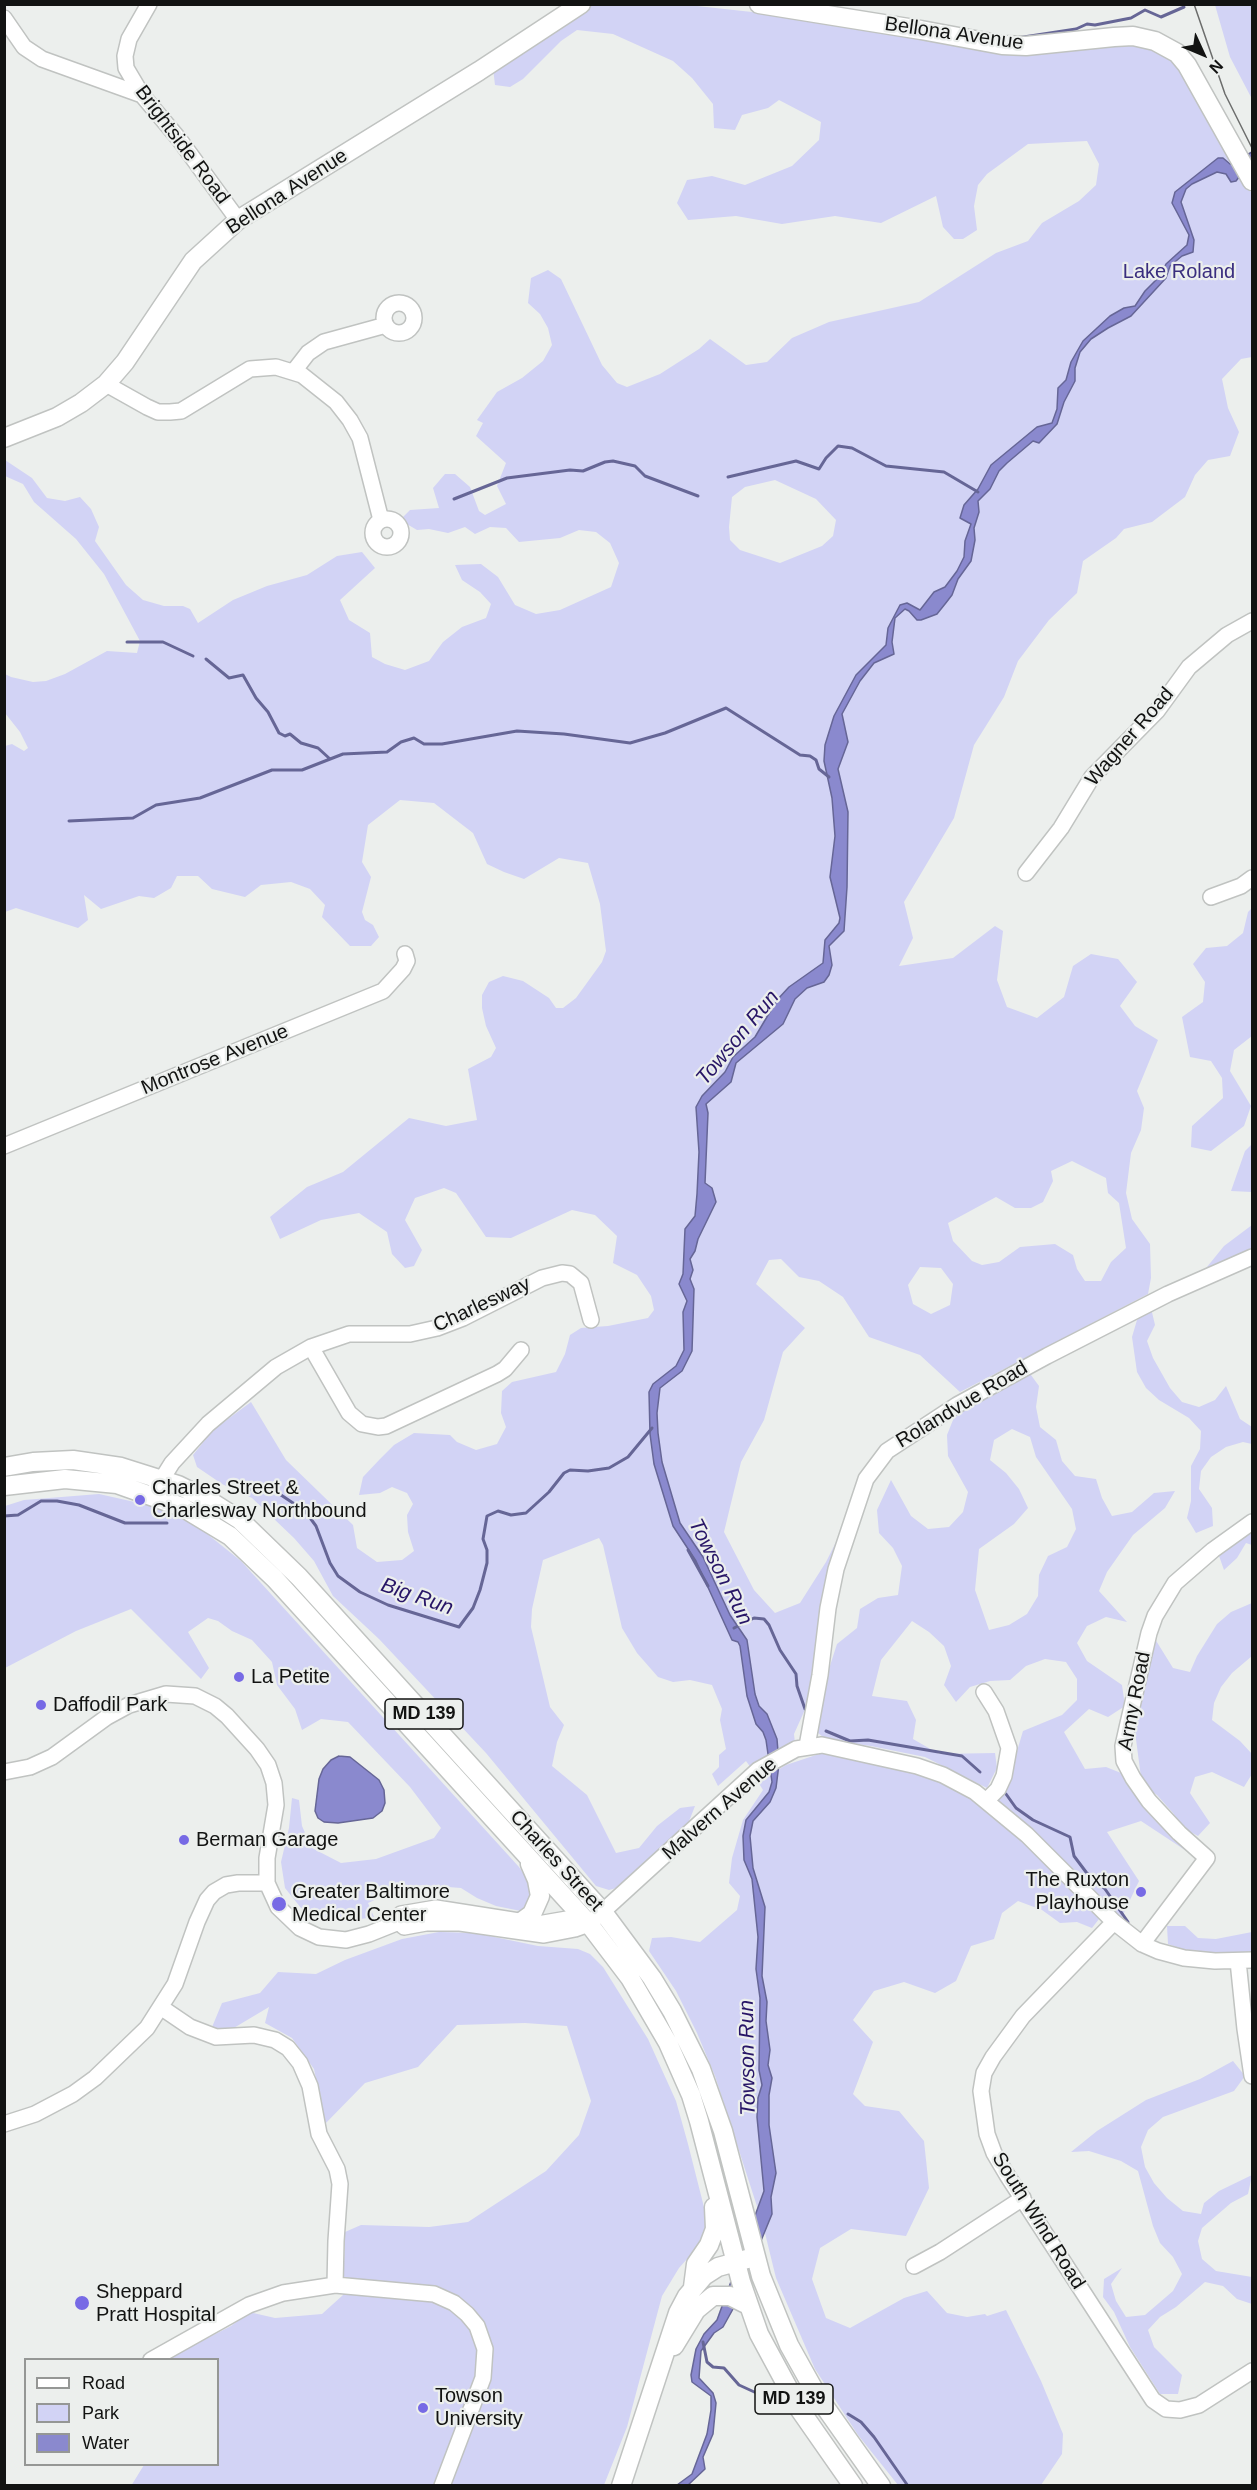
<!DOCTYPE html>
<html>
<head>
<meta charset="utf-8">
<style>
	body { margin:0 }
	#map { position:relative; width:1257px; height:2490px; overflow:hidden; background:#ecefed; font-family:Arial,sans-serif }
	canvas { display:block }
	.frame { position:absolute; inset:0; border:6px solid #121312; pointer-events:none }
	.legend { position:absolute; left:24px; top:2358px; width:195px; height:108px; box-sizing:border-box; background:#ecefed; border:2px solid #959795; margin:0; padding:8px 10px; list-style:none; font-size:18px; color:#121312 }
	.legend li { display:flex; align-items:center; gap:12px; height:30px }
	.legend b { width:30px; border:2px solid #959795 }
	.north { position:absolute; left:1173px; top:24px; width:60px; height:60px; -webkit-text-stroke:4px #ecefed; paint-order:stroke; rotate:134deg; font-size:16px; font-weight:700; line-height:24px; text-align:center; color:#121312 }
	.north::after { content:''; display:block; margin:auto; width:21px; height:27px; background:#121312; clip-path:polygon(50% 0,100% 100%,50% 72%,0 100%) }
</style>
</head>
<body>
<div id="map">
<canvas width="1257" height="2490"></canvas>
<div class="frame"></div>
<ul class="legend">
<li><b style="height:8px;background:#fff"></b>Road</li>
<li><b style="height:16px;background:#d2d3f5"></b>Park</li>
<li><b style="height:16px;background:#8a89ce"></b>Water</li>
</ul>
<div class="north">N</div>
</div>
<script>
const ctx = document.querySelector('canvas').getContext('2d');
ctx.lineJoin = 'round';
function paint(path, color) { ctx.fillStyle = color; ctx.fill(path, 'evenodd'); }
const toPath = rows => new Path2D(rows.map(r => 'M' + r).join(''));
function strokePath(path, color, width, dash) { ctx.strokeStyle = color; ctx.lineWidth = width; ctx.lineCap = dash ? 'butt' : 'round'; ctx.setLineDash(dash || []); ctx.stroke(path); }
function drawText(font, color, halo, rows, align = 'center') {
  ctx.font = font + ' Arial,sans-serif'; ctx.lineWidth = 4.5; ctx.setLineDash([]); ctx.textBaseline = 'middle'; ctx.strokeStyle = halo; ctx.fillStyle = color; for (const [text, x, y, turn = 0] of rows) {
    ctx.save(); ctx.translate(x, y); ctx.rotate((+turn || 0) * Math.PI / 180); ctx.textAlign = isNaN(turn) ? turn : align; if (halo) ctx.strokeText(text, 0, 0); ctx.fillText(text, 0, 0); ctx.restore();
  }
}
const green = toPath([
	[590,5,688,5,816,19,939,40,1134,43,1152,47,1171,59,1180,70,1252,194,1252,357,1241,359,1222,379,1228,408,1239,432,1230,456,1208,460,1195,475,1185,497,1152,522,1124,529,1116,538,1083,561,1077,593,1049,620,1018,661,1004,697,974,745,954,818,904,902,913,938,899,966,953,958,995,926,1003,931,997,980,1007,1007,1037,1018,1064,997,1073,966,1091,954,1118,959,1137,982,1120,1006,1135,1026,1158,1040,1137,1091,1144,1108,1141,1130,1131,1153,1126,1193,1132,1219,1150,1244,1151,1278,1148,1294,960,1392,920,1355,869,1337,843,1297,819,1281,799,1277,781,1259,769,1260,756,1284,805,1328,783,1352,764,1420,741,1462,724,1532,754,1590,775,1613,800,1603,826,1562,841,1532,822,1598,821,1623,807,1705,794,1734,795,1743,792,1742,758,1761,751,1768,746,1761,718,1786,712,1774,719,1767,719,1755,726,1749,720,1720,722,1709,712,1685,690,1680,673,1682,658,1677,637,1653,622,1628,603,1545,599,1538,543,1560,532,1609,531,1627,550,1707,564,1725,557,1742,552,1766,587,1795,616,1853,639,1848,657,1826,680,1808,695,1806,688,1824,624,1886,609,1890,596,1886,486,1753,379,1639,333,1596,314,1561,294,1538,252,1498,222,1484,197,1467,193,1455,213,1430,251,1402,286,1460,353,1525,357,1548,377,1562,402,1560,414,1551,408,1532,407,1515,413,1504,407,1493,392,1487,380,1493,359,1495,363,1477,380,1459,394,1445,414,1433,450,1435,457,1442,476,1450,497,1444,506,1427,501,1413,502,1391,512,1382,556,1372,565,1354,570,1335,581,1328,608,1326,648,1318,654,1310,651,1296,637,1275,613,1263,617,1236,595,1215,572,1210,511,1238,486,1237,456,1193,444,1188,415,1198,405,1220,422,1250,414,1266,405,1268,392,1254,387,1232,359,1213,321,1220,280,1239,270,1217,307,1187,343,1172,409,1118,446,1126,477,1120,468,1069,491,1057,496,1048,486,1026,482,1008,482,995,489,982,503,976,523,981,549,998,556,1008,563,1008,576,998,602,962,606,951,600,904,588,863,559,858,524,879,504,872,487,864,473,833,434,803,400,800,368,825,362,862,371,877,362,912,365,920,373,925,379,937,371,946,350,946,322,917,325,905,310,889,291,882,261,885,245,897,212,889,198,876,177,876,171,888,154,898,139,896,101,909,84,895,88,920,78,928,16,908,5,912,5,746,12,744,24,751,28,748,20,732,5,713,5,674,11,677,33,682,46,681,65,674,107,651,137,653,140,641,104,574,76,539,34,502,23,484,5,476,5,460,32,478,47,498,65,501,80,497,91,509,99,527,95,541,126,585,143,600,164,606,183,606,190,609,198,623,233,600,267,586,307,575,337,556,362,552,375,568,340,600,349,620,370,633,372,657,385,664,405,670,429,661,443,642,462,627,486,618,491,604,480,592,462,580,455,565,481,564,498,577,515,605,536,614,560,610,611,587,619,563,610,543,596,532,579,530,560,538,519,542,506,528,490,527,475,534,465,527,448,533,429,529,417,530,400,520,410,510,439,508,433,488,445,474,455,474,470,487,479,511,485,515,506,504,497,486,506,463,476,436,483,423,477,420,497,392,522,378,543,361,552,345,548,328,540,314,528,303,531,278,548,270,561,279,602,365,617,383,627,387,660,374,699,349,710,339,746,365,767,362,792,338,829,322,919,302,996,253,1028,241,1042,223,1079,201,1096,185,1099,164,1087,141,1028,144,987,174,978,185,974,206,977,230,963,239,954,239,943,227,936,196,881,223,835,216,782,224,736,216,688,220,677,203,687,180,712,176,745,185,792,166,819,140,821,122,779,100,768,108,742,115,735,130,714,128,713,104,692,78,673,61,613,34,577,30,561,41,523,79,510,87,495,85,493,68],
	[775,480,816,499,836,520,833,536,822,546,780,563,740,550,730,540,729,527,732,497,745,487],
	[1072,1161,1106,1178,1108,1193,1119,1203,1126,1248,1111,1262,1101,1281,1085,1281,1077,1269,1073,1255,1055,1244,1020,1247,999,1262,982,1265,972,1261,953,1241,948,1223,996,1197,1015,1208,1031,1208,1043,1202,1053,1181,1051,1171],
	[920,1267,941,1268,953,1284,950,1305,931,1314,913,1304,908,1285],
	[1215,5,1252,5,1252,99,1230,57],
	[1252,908,1252,1036,1234,1050,1230,1071,1251,1106,1244,1126,1211,1151,1191,1147,1192,1126,1223,1098,1222,1078,1211,1061,1190,1057,1182,1017,1203,1002,1205,982,1193,964,1206,948,1227,946,1243,933,1248,912],
	[1252,1144,1252,1192,1231,1191,1245,1151],
	[1252,1225,1252,1247,1235,1260,1198,1278,1224,1246],
	[1151,1308,1155,1325,1147,1341,1153,1358,1170,1388,1182,1402,1199,1407,1215,1400,1226,1386,1240,1419,1252,1427,1252,1444,1243,1442,1226,1447,1211,1457,1201,1471,1199,1489,1212,1508,1213,1526,1196,1533,1187,1518,1191,1501,1191,1466,1200,1449,1201,1431,1189,1418,1159,1400,1146,1388,1137,1372,1132,1337,1137,1320],
	[1028,1371,1039,1386,1036,1407,1040,1427,1056,1440,1062,1461,1075,1476,1096,1479,1102,1498,1112,1516,1132,1512,1154,1493,1175,1491,1165,1508,1133,1535,1107,1572,1099,1591,1127,1622,1106,1617,1087,1626,1077,1643,1087,1661,1122,1685,1125,1706,1108,1717,1089,1709,1064,1732,1085,1769,1106,1767,1126,1775,1146,1806,1188,1852,1141,1821,1107,1832,1139,1881,1121,1919,998,1801,1012,1768,1023,1731,1062,1715,1077,1700,1077,1679,1066,1662,1045,1659,1026,1666,1010,1680,990,1681,970,1687,956,1702,944,1685,951,1666,944,1646,929,1632,912,1621,881,1660,872,1696,907,1701,916,1720,913,1739,939,1754,995,1753,997,1768,987,1788,925,1757,871,1746,827,1740,818,1733,818,1703,837,1644,857,1628,860,1609,878,1598,898,1595,902,1566,893,1548,879,1533,877,1510,891,1480,911,1516,928,1529,949,1527,963,1512,968,1492,948,1456,947,1435,955,1415,989,1390],
	[1012,1429,1030,1437,1036,1457,1072,1509,1076,1529,1067,1547,1048,1556,1039,1575,1038,1596,1027,1614,1009,1625,989,1630,975,1590,979,1549,1014,1524,1028,1508,1019,1489,1006,1473,990,1460,994,1440],
	[99,1494,148,1505,196,1525,241,1561,519,1867,531,1884,533,1893,530,1905,521,1911,496,1906,477,1898,461,1888,422,1885,394,1891,368,1903,374,1917,347,1921,328,1919,301,1908,285,1888,281,1862,289,1828,292,1798,299,1800,302,1826,312,1848,341,1863,376,1859,434,1838,441,1828,410,1787,348,1722,321,1719,302,1730,295,1709,277,1685,272,1662,252,1640,232,1631,218,1621,208,1618,188,1632,209,1668,201,1679,131,1609,76,1631,5,1668,5,1506,24,1500],
	[1252,1529,1252,1545,1246,1543,1237,1558,1224,1570,1218,1553],
	[1252,1603,1252,1656,1232,1673,1221,1687,1214,1703,1212,1720,1240,1741,1252,1754,1252,1774,1244,1787,1212,1772,1195,1777,1190,1793,1210,1823,1198,1836,1183,1828,1173,1813,1157,1795,1142,1785,1134,1724,1155,1639,1173,1668,1190,1672,1197,1656,1217,1624,1231,1612],
	[822,1753,856,1756,942,1779,980,1802,1014,1829,1099,1919,1092,1928,1077,1922,1060,1923,1042,1910,1018,1901,1002,1913,994,1939,971,1946,956,1981,935,1993,904,1982,874,1991,853,2020,873,2042,853,2094,865,2106,899,2111,924,2141,929,2188,906,2236,851,2229,820,2248,812,2279,826,2318,850,2328,904,2298,927,2291,947,2313,967,2317,985,2314,987,2316,1006,2310,1041,2381,1063,2434,1062,2454,1041,2485,898,2485,858,2435,815,2369,776,2278,763,2225,715,2076,697,2033,676,1991,649,1951,652,1938,671,1937,700,1942,737,1910,740,1896,729,1883,732,1858,743,1820,763,1790,758,1782,786,1765],
	[1167,1926,1185,1926,1198,1938,1216,1939,1252,1932,1252,1953,1201,1956,1168,1944],
	[439,1932,475,1933,538,1946,578,1949,590,1954,603,1967,648,2039,676,2101,688,2144,706,2215,705,2230,695,2250,679,2268,662,2296,627,2427,604,2485,131,2486,144,2465,218,2464,218,2360,167,2359,231,2326,249,2312,275,2318,322,2314,343,2295,345,2232,361,2225,429,2227,468,2222,546,2171,579,2135,591,2101,567,2026,525,2023,457,2025,418,2067,365,2083,325,2124,314,2069,292,2038,265,2023,269,2007,222,2035,210,2032,222,2003,260,1993,278,1972,316,1974,345,1960,402,1939],
	[1233,2061,1245,2076,1234,2091,1163,2117,1148,2130,1141,2147,1145,2167,1154,2183,1167,2198,1183,2211,1201,2214,1204,2203,1219,2191,1252,2175,1248,2194,1231,2203,1202,2228,1198,2241,1202,2259,1216,2271,1252,2277,1252,2304,1237,2299,1223,2286,1205,2282,1176,2307,1160,2317,1148,2330,1154,2347,1182,2375,1178,2394,1160,2394,1130,2347,1114,2312,1103,2297,1104,2279,1122,2268,1111,2284,1116,2301,1126,2317,1145,2315,1173,2291,1182,2274,1173,2257,1160,2243,1153,2226,1138,2171,1121,2161,1089,2151,1071,2152,1097,2131,1146,2100,1200,2079]
]);
const water = toPath([
	[1252,152,1252,160,1235,170,1239,177,1236,181,1231,182,1226,174,1217,172,1192,184,1186,189,1181,202,1194,240,1193,252,1182,256,1170,266,1166,278,1131,316,1108,328,1091,339,1080,352,1075,368,1075,381,1064,402,1057,424,1039,443,1033,441,1007,463,999,471,990,489,978,501,979,512,974,528,975,540,971,561,958,579,952,595,945,604,937,614,921,620,917,620,909,611,905,609,895,618,892,642,894,654,874,663,860,681,842,714,848,742,838,769,848,812,847,887,844,931,829,946,832,965,829,975,824,982,807,988,795,999,783,1024,736,1063,731,1082,706,1104,708,1113,705,1183,712,1188,716,1202,698,1239,695,1251,690,1259,693,1270,690,1279,694,1289,692,1351,682,1371,660,1388,657,1413,658,1433,662,1462,680,1523,703,1557,730,1615,747,1640,755,1694,759,1706,767,1714,777,1739,779,1764,776,1788,770,1802,753,1821,750,1836,753,1868,765,1907,762,1976,767,2002,766,2021,770,2050,768,2065,772,2078,769,2095,769,2125,776,2173,771,2197,772,2214,733,2309,723,2327,714,2333,701,2351,699,2378,713,2393,716,2403,713,2434,703,2457,705,2469,687,2486,677,2485,692,2474,707,2434,711,2410,711,2396,692,2382,691,2375,696,2349,704,2334,717,2320,764,2191,757,2117,758,2098,762,2085,759,2070,760,1998,756,1969,758,1937,752,1879,744,1860,743,1836,746,1820,769,1792,772,1782,766,1740,763,1732,756,1724,747,1696,740,1646,738,1642,732,1640,696,1561,673,1526,654,1464,650,1434,649,1392,653,1384,676,1366,684,1350,683,1312,687,1301,679,1284,683,1274,685,1229,695,1216,697,1194,699,1152,696,1107,702,1096,725,1072,733,1057,755,1037,777,1000,789,987,823,963,825,940,839,923,840,918,830,877,835,836,832,798,824,761,825,745,834,716,856,675,886,645,888,628,900,605,907,603,920,610,934,592,945,587,957,571,964,557,965,541,971,524,960,518,964,505,978,489,991,465,1037,427,1052,423,1057,409,1058,388,1066,380,1071,362,1083,341,1110,316,1124,308,1135,306,1145,291,1160,276,1166,264,1187,245,1189,235,1172,203,1175,192,1218,158,1223,158,1230,164,1252,152],
	[339,1756,350,1757,379,1780,384,1790,385,1803,382,1811,373,1818,338,1823,324,1822,318,1818,315,1811,319,1779,323,1769,331,1760,339,1756]
]);
const stream = toPath([
	[1017,38,1076,29,1087,24,1095,25,1131,18,1145,10,1161,17,1184,7],
	[728,477,796,461,819,469,826,458,838,446,852,448,886,466,944,472,978,492],
	[454,499,507,478,570,470,583,471,605,462,613,461,635,466,645,476,698,496],
	[127,642,163,642,193,656],
	[206,659,229,678,243,675,256,698,268,712,279,733,285,736,290,734,301,743,318,748,330,759],
	[69,821,133,818,156,805,200,798,272,770,302,770,343,754,387,752,401,742,414,738,424,744,442,744,517,731,564,734,630,743,665,733,726,708,800,755,810,756,816,760,819,769,829,777],
	[240,1491,262,1488,278,1493,305,1511,316,1526,330,1563,338,1576,360,1592,388,1605,459,1627,473,1608,480,1590,487,1563,487,1550,483,1539,487,1516,498,1511,511,1515,526,1513,549,1492,564,1473,570,1470,588,1471,609,1468,628,1457,652,1428],
	[4,1516,18,1515,41,1501,57,1501,79,1505,125,1523,167,1523],
	[688,1550,708,1586],
	[734,1628,754,1618,764,1619,769,1625,780,1650,796,1674,797,1686,805,1709],
	[826,1731,850,1741,868,1740,962,1756,980,1772],
	[1006,1794,1016,1808,1033,1820,1070,1837,1074,1856,1086,1872,1105,1889,1128,1922],
	[703,2342,707,2362,713,2367,724,2368,739,2385,774,2401],
	[848,2414,861,2422,874,2437,908,2486]
]);
const minor = toPath([
	[149,4,129,39,125,56,126,68,142,95,179,139,238,220],
	[4,18,24,47,42,59,142,95],
	'384 318a15 15 0 1 1 30 0a15 15 0 1 1-30 0Z',
	[294,371,308,353,324,342,386,325],
	[106,384,147,407,158,412,170,412,181,411,250,369,276,367,302,375,336,402,350,420,360,438,381,520],
	'373 533a14 14 0 1 1 28 0a14 14 0 1 1-28 0Z',
	[1026,873,1061,828,1092,777,1157,711,1189,667,1227,635,1252,621],
	[1211,897,1241,886,1252,878],
	[4,1146,383,991,403,969,407,961,405,954],
	[311,1347,349,1413,362,1424,378,1427,386,1426,497,1374,505,1369,521,1350],
	[152,1495,172,1463,208,1424,276,1367,311,1347,349,1334,410,1334,437,1328,463,1318,542,1278,562,1273,570,1274,581,1283,591,1320],
	[984,1692,996,1711,1009,1748,1004,1776,998,1789,987,1800],
	[807,1746,820,1675,828,1608,836,1569,866,1479,887,1451,957,1405,1047,1356,1168,1294,1252,1257],
	[4,1772,30,1767,52,1757,107,1717,129,1705,166,1694,195,1696,215,1706,227,1716,257,1749,268,1765,274,1783,276,1805,267,1858,267,1883,278,1907,300,1928,319,1937,346,1940,369,1934,399,1922,401,1914,436,1908,538,1924,567,1919,589,1924],
	[399,1922,404,1927,426,1923,460,1923,544,1935,575,1929,589,1924,758,1770,796,1749,822,1745,917,1766,943,1775,975,1792,1027,1835,1114,1922,1142,1944,1158,1951,1184,1958,1215,1961,1252,1960],
	[1114,1922,1023,2016,993,2057,984,2073,981,2091,987,2134,994,2153,1007,2175,1153,2400,1166,2409,1180,2410,1199,2405,1252,2371],
	[1142,1944,1207,1858,1179,1833,1149,1801,1133,1778,1124,1761,1123,1746,1127,1728,1149,1633,1155,1616,1175,1583,1213,1550,1252,1522],
	[1238,1961,1245,2029,1252,2076],
	[162,2008,190,2027,216,2037,254,2035,275,2040,288,2048,300,2063,310,2086,319,2134,337,2169,340,2184,336,2241,335,2285],
	[4,2124,35,2114,73,2094,95,2078,147,2028,175,1984,197,1922,207,1900,214,1892,226,1885,238,1883,267,1883],
	[914,2266,940,2252,1023,2198],
	[151,2360,249,2305,283,2293,335,2285,434,2294,454,2303,467,2314,477,2326,485,2349,483,2378,442,2486]
]);
const major = toPath([
	[759,4,921,30,1002,45,1026,46,1114,37,1133,36,1155,41,1177,53,1187,65,1252,181],
	[4,438,57,417,81,403,106,384,125,362,193,261,238,220,479,71,581,4],
	[4,1467,33,1462,73,1460,121,1467,178,1485,210,1501,240,1520,299,1577,603,1912,652,1978,672,2011,701,2069,723,2131,761,2276,789,2345,818,2397,881,2486],
	[4,1486,65,1479,117,1484,182,1507,230,1536,275,1579,589,1924,630,1978,668,2043,691,2095,699,2121,741,2282,759,2334,800,2410,853,2486],
	[521,1922,532,1914,540,1896,537,1880,530,1864],
	[693,2287,696,2264,709,2245,715,2229,714,2207],
	[674,2346,696,2310,713,2296,730,2296,748,2305],
	[621,2486,678,2313,687,2296,704,2276,718,2267,747,2259]
]);
const tram = toPath([
	[1194,4,1225,94,1252,148]
]);
const markers = [
	[140,1500,6,"#776ae5"],
	[239,1677,6,"#776ae5"],
	[41,1705,6,"#776ae5"],
	[184,1840,6,"#776ae5"],
	[1141,1892,6,"#776ae5"],
	[279,1904,8,"#776ae5"],
	[82,2303,8,"#776ae5"],
	[423,2408,6,"#776ae5"]
];
const shields = [
	[424,1714,78],
	[794,2399,78]
];
const shieldNames = [
	["MD 139",424,1714],
	["MD 139",794,2399]
];
const streetNames = [
	["Bellona Avenue",954,34,8],
	["Brightside Road",182,145,53],
	["Bellona Avenue",287,192,-33],
	["Wagner Road",1130,737,-49],
	["Montrose Avenue",215,1060,-22],
	["Charlesway",482,1305,-25],
	["Rolandvue Road",962,1405,-31],
	["Army Road",1135,1701,-79],
	["Malvern Avenue",720,1809,-41],
	["Charles Street",556,1861,48],
	["South Wind Road",1038,2221,58]
];
const parkNames = [
	["Lake Roland",1179,272]
];
const poiNames = [
	["Charles Street &",152,1488],
	["Charlesway Northbound",152,1511],
	["La Petite",251,1677],
	["Daffodil Park",53,1705],
	["Berman Garage",196,1840],
	["The Ruxton",1129,1880,"right"],
	["Playhouse",1129,1903,"right"],
	["Greater Baltimore",292,1892],
	["Medical Center",292,1915],
	["Sheppard",96,2292],
	["Pratt Hospital",96,2315],
	["Towson",435,2396],
	["University",435,2419]
];
const waterNames = [
	["Towson Run",738,1038,-50],
	["Towson Run",720,1572,63],
	["Big Run",417,1597,19],
	["Towson Run",748,2058,-91]
];
paint(green, '#d2d3f5');
paint(water, '#8a89ce');
strokePath(water, '#666696', 1.5);
strokePath(stream, '#666696', 3);
strokePath(minor, '#c0c3c1', 18);
strokePath(major, '#c0c3c1', 21);
strokePath(minor, '#fff', 15);
strokePath(major, '#fff', 18);
strokePath(tram, '#6c6d6c', 1.5);
for (const [x, y, r, color] of markers) { const dot = new Path2D(); dot.arc(x, y, r, 0, 2 * Math.PI); ctx.fillStyle = color; ctx.fill(dot); strokePath(dot, '#ecefed', 2); }
for (const [x, y, w] of shields) { const box = new Path2D(); box.roundRect(x - w / 2, y - 15, w, 30, 4.5); ctx.fillStyle = '#ecefed'; ctx.fill(box); strokePath(box, '#121312', 1.5); }
drawText('bold 18px', '#121312', null, shieldNames);
drawText('20px', '#121312', '#ecefed', streetNames);
drawText('20px', '#3a2e7f', '#ecefed', parkNames);
drawText('20px', '#121312', '#ecefed', poiNames, 'left');
drawText('italic 21px', '#281667', '#ecefed', waterNames);
</script>
</body>
</html>
